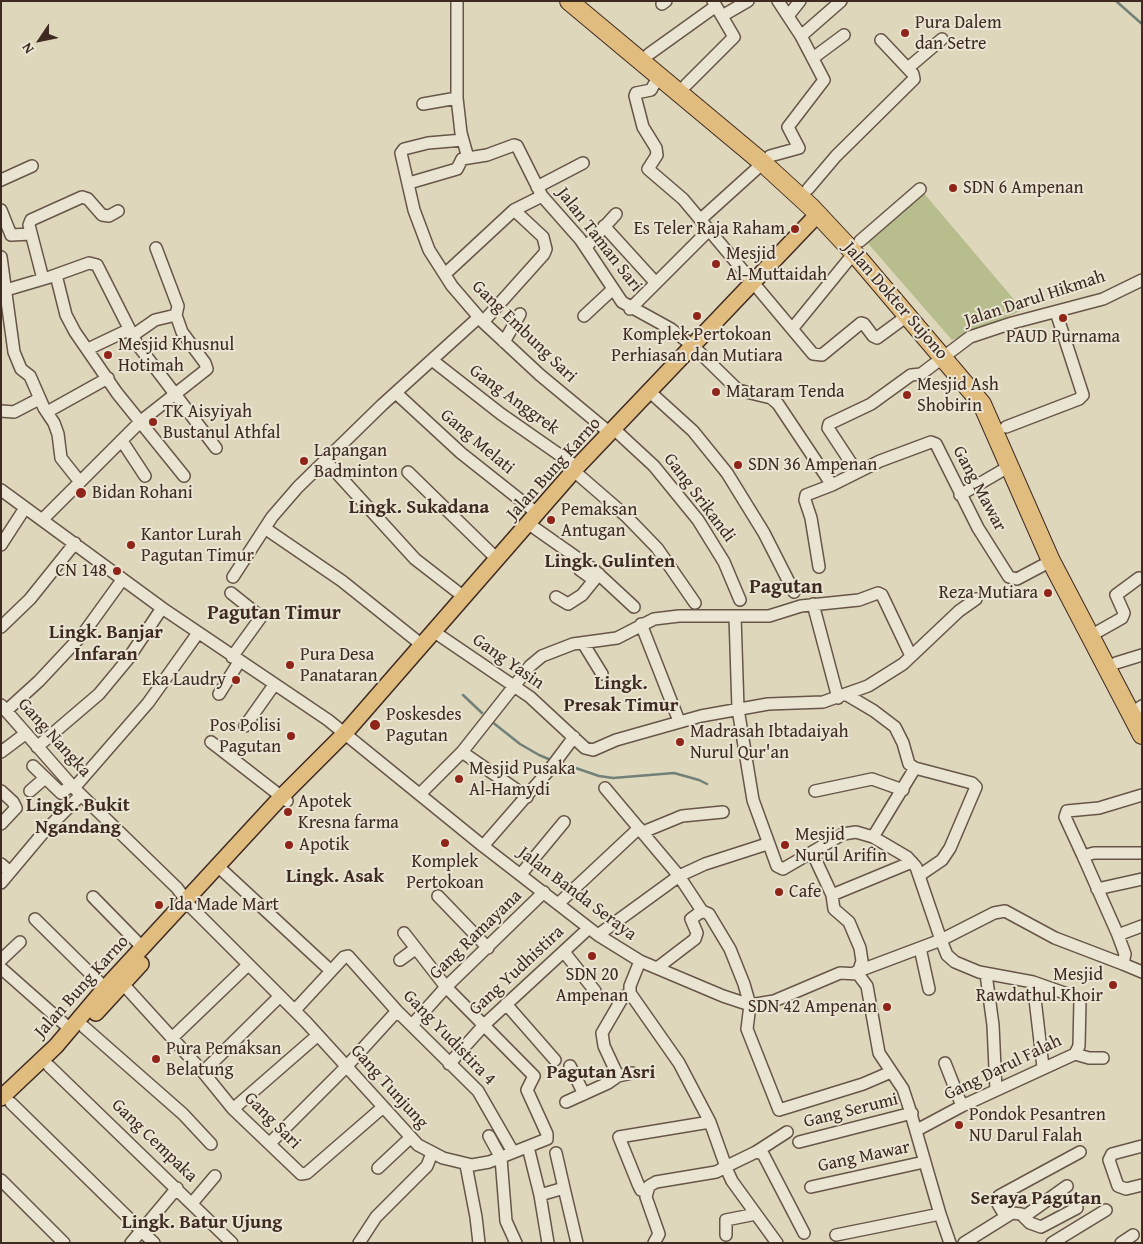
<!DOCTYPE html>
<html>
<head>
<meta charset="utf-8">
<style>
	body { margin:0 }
	#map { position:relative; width:1143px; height:1244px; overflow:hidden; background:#dfd7bb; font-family:"Gentium Book Plus",serif }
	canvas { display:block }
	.frame { position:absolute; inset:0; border:2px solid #3f2a22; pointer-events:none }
	.north { position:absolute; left:15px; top:15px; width:50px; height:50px; -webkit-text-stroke:4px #eae5d3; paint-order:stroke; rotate:236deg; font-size:14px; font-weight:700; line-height:20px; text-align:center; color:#3f2a22 }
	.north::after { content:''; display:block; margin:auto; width:18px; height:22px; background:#3f2a22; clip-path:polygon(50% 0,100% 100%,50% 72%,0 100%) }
</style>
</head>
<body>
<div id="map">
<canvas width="1143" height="1244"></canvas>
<div class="frame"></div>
<div class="north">N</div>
</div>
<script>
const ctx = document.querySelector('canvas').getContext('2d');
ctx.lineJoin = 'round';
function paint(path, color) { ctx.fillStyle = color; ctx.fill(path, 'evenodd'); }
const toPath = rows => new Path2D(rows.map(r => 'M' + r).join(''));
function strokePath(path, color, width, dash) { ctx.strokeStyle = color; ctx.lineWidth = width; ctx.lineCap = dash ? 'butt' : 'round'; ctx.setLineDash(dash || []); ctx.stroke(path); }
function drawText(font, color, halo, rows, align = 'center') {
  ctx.font = font + ' "Gentium Book Plus",serif'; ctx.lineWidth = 4; ctx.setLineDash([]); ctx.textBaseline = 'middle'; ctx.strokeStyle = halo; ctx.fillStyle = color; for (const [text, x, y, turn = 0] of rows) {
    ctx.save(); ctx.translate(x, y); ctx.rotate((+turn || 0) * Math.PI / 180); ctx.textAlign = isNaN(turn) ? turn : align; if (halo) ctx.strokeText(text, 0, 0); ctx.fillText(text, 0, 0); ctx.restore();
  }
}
const green = toPath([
	[922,191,1023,310,952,340,865,240]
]);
const stream = toPath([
	[1116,1,1142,24],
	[463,695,482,713],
	[491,721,520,744,539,755,551,760],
	[561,763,599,776,613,778,674,773,699,780,707,784]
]);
const minor = toPath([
	[457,1,457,98,461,133,468,158],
	[662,4,666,1],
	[722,16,748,1],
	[788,16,800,1],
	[801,36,841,1],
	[649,54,716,6],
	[813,58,844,35],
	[908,68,942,39],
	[658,77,651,90,636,93,635,96,643,127,656,148,657,155,648,169,683,199,813,354,822,355,861,323,864,324,873,336,877,338,907,316],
	[686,85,734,37,713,1],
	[423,104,457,98],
	[463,140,428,143,404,149,401,153,414,210,429,250,452,286,483,322,540,375,610,433],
	[770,156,799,148,788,127,824,80,801,36,778,1],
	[1,180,32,166],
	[409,183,457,169,462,159,487,155,514,145,517,146,542,196,580,239,622,302,671,329,693,346,738,390,771,398,778,404,832,485],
	[537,187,583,163],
	[808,189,836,156,914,79,913,74,881,40],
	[1,210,11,235,31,234],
	[701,219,763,163],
	[604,226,655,282],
	[860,241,920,189],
	[586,247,616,214],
	[156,248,178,306,176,315],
	[1,257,14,352,21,369,30,376,44,408,54,423,58,434,61,458,80,482],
	[445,274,514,210,542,196],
	[56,275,66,315,75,332,117,393,184,476],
	[43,279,29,225,31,220,82,197,88,199,102,215,109,216,118,211],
	[6,290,50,277,89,263,97,265,137,344,216,448],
	[630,309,709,230],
	[584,316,613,289],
	[483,322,544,254,546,249,543,237,514,210],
	[792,329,854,253],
	[504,342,520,314],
	[88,349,128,330],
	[432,360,501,414,577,467],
	[650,392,693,431,727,473,764,533,794,592],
	[396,393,461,453,538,514],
	[1,411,14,412,39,399],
	[47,412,108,378],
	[1006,427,1079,399,1083,395,1056,312],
	[614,429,654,466,698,520,724,562,740,600],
	[122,441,145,476],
	[325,460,415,559,464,597],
	[574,471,626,516,657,548,695,603],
	[408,472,498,560],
	[857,472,828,428,829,424,871,404,911,375,921,374,970,337,1012,323,1103,299,1142,280],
	[1,490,162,608,328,720,483,846,598,935,640,961,723,996,750,1005,774,1001,840,973,858,974,867,986,879,1053,903,1089,909,1107,940,1214,950,1243],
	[960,495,1010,466],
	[43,519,141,421,207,369,205,363,182,332,176,315,155,320,132,336],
	[529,524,593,569,634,607],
	[266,529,342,581,422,645],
	[1,545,25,508],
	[819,567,811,518,805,500,806,495,832,485,880,461,931,442,936,444,978,528,1009,577,1017,579,1051,561],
	[580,570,594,580],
	[233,577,272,517,298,487,382,405,478,318],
	[231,593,261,617,232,657],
	[556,597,568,604,582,595,599,574],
	[813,604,838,698],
	[735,616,738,709,753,800,777,866,783,869,843,834,856,832,873,837,907,857,916,867,941,940,947,955,955,962,979,972,1033,982,1076,997,1080,1000,1079,1046,1075,1054,962,1106,917,1130],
	[641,624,679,721],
	[1,627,30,599,75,543],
	[433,631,530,697,585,748,593,750,616,740,701,716,768,704,823,702,868,686,903,664,959,611,976,599],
	[1099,631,1122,618,1124,613,1116,595,1139,578],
	[583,643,602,674],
	[1116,663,1142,655],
	[219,694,239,662],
	[847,695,874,711,895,727,903,743,909,764,915,768,972,783,976,787,950,848,942,860,920,875],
	[1,705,74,788,177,888,191,907,306,1022,418,1145,443,1158,472,1165,489,1162,547,1139,547,1134,527,1090,534,1076,446,987,404,933],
	[1139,708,1142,706],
	[6,711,39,681,83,634,122,580],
	[245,726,274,685],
	[211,742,287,801],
	[37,747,99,694,128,659,162,608],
	[1,752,25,734],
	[462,752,527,797],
	[33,766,61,793,72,785],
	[74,788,148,703,198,633],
	[605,788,679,876,702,911,709,914,730,949,744,984,750,1005,747,1029,779,1110,863,1084,891,1072],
	[1,791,13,802,16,808,1,824],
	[30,791,45,778],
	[815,791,872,779,903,790],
	[420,794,462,752,530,666,542,656,573,644,617,638,654,619,679,616,769,616,801,606,859,600,878,593,882,595,911,656],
	[643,832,682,816,723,812],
	[873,837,915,768],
	[483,846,550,769,574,737],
	[812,852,832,895,834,909,849,922,860,948,862,961,859,970],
	[1083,856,1065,817,1067,811,1099,808,1142,795],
	[1,864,10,872],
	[223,871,331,971],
	[521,874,564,822],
	[1,883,43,833,81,795],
	[1097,889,1142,879],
	[832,895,912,862],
	[438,896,488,948],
	[93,897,142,947],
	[559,903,639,828],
	[35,919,105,988],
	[598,935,679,876,705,864,767,844],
	[1118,935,1142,926],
	[920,948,929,989],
	[564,952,595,991],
	[1,960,20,942],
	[400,960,415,949],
	[640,961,630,986,630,993,679,1063,710,1122,725,1164,722,1169,716,1172,656,1182,649,1186,646,1197,659,1234,654,1243],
	[1123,964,1142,972],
	[1,968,70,1029],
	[657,968,695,939,697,933,691,919,702,911],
	[856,972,941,940,994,913,1005,911,1055,938,1123,964,1125,954,1118,935,1083,856,1094,853,1142,853],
	[986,974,993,1025,996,1090],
	[1033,982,1043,1067],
	[123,984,203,1072,233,1109,301,1174,307,1173,382,1108],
	[506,1004,555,1060],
	[295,1010,344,957,348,956,397,1011,478,1091,513,1152],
	[412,1025,446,987,544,892],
	[84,1027,183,1114,211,1144],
	[172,1038,248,965],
	[1075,1054,1089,1058,1103,1058],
	[945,1063,962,1106],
	[449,1064,485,1024,589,928],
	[49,1066,232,1243],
	[570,1066,584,1094],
	[203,1072,280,996],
	[618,1076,632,1073],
	[566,1102,608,1083,618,1076,604,1046,602,1033,623,997,630,993],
	[11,1103,154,1243],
	[233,1109,318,1035],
	[489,1136,501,1158,506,1221,516,1243],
	[799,1142,912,1113],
	[270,1143,346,1067,397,1011],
	[1142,1146,1112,1154,1109,1160,1118,1186,1126,1189,1142,1185],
	[528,1147,540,1195,548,1243],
	[756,1152,787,1132],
	[556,1153,564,1188],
	[466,1165,476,1217,479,1243],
	[378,1168,410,1138],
	[723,1168,756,1152,763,1154,804,1233],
	[726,1168,732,1181,777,1243],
	[1,1180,64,1243],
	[811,1187,924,1162],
	[646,1191,641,1190,638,1184,619,1137,710,1122],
	[540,1195,564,1188,577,1243],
	[193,1202,215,1176],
	[1005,1216,998,1204,999,1196,1080,1152],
	[1025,1216,1067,1186],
	[726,1235,726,1220,756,1214],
	[836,1235,940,1214],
	[131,1243,177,1188],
	[359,1243,376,1217,427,1166,432,1153],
	[964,1243,1012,1213,1021,1214,1030,1223,1041,1227,1077,1208],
	[1052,1243,1106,1210],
	[1121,1243,1133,1235]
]);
const major = toPath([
	[96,1013,141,964],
	[1,1098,56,1046,105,988,282,796,345,733,577,467,818,214]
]);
const highway = toPath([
	[569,1,763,163,811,207,854,253,982,404,1051,561,1142,735]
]);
const markers = [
	[905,33,5,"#8f2418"],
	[953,188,5,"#8f2418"],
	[795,229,5,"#8f2418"],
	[716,264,5,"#8f2418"],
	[697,316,5,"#8f2418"],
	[1063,318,5,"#8f2418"],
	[108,355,5,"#8f2418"],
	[716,392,5,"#8f2418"],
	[907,395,5,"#8f2418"],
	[153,422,5,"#8f2418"],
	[304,461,5,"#8f2418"],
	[738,465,5,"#8f2418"],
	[81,493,6,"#8f2418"],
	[551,520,5,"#8f2418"],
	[131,545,5,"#8f2418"],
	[117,571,5,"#8f2418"],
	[1048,593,5,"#8f2418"],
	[290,665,5,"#8f2418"],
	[236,680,5,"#8f2418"],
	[375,725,6,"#8f2418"],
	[291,736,5,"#8f2418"],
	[680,742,5,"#8f2418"],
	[459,779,5,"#8f2418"],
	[288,812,5,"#8f2418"],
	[445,843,5,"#8f2418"],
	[289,845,5,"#8f2418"],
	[785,845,5,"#8f2418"],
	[779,892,5,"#8f2418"],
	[159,905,5,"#8f2418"],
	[592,956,5,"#8f2418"],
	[1113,985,5,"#8f2418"],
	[887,1007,5,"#8f2418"],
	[156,1059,5,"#8f2418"],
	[959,1125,5,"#8f2418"]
];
const poiNames = [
	["Pura Dalem",915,23],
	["dan Setre",915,44],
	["SDN 6 Ampenan",963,188],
	["Es Teler Raja Raham",785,229,"right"],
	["Mesjid",726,254],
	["Al-Muttaidah",726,275],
	["Komplek Pertokoan",697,335,"center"],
	["Perhiasan dan Mutiara",697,356,"center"],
	["PAUD Purnama",1063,337,"center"],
	["Mesjid Khusnul",118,345],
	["Hotimah",118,366],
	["Mesjid Ash",917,385],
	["Shobirin",917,406],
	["Mataram Tenda",726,392],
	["TK Aisyiyah",163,412],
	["Bustanul Athfal",163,433],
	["Lapangan",314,451],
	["Badminton",314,472],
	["SDN 36 Ampenan",748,465],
	["Bidan Rohani",92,493],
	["Pemaksan",561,510],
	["Antugan",561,531],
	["Kantor Lurah",141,535],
	["Pagutan Timur",141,556],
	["CN 148",107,571,"right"],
	["Reza Mutiara",1038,593,"right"],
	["Pura Desa",300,655],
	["Panataran",300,676],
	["Eka Laudry",226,680,"right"],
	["Poskesdes",386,715],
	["Pagutan",386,736],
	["Pos Polisi",281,726,"right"],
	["Pagutan",281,747,"right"],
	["Madrasah Ibtadaiyah",690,732],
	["Nurul Qur'an",690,753],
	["Mesjid Pusaka",469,769],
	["Al-Hamydi",469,790],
	["Apotek",298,802],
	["Kresna farma",298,823],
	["Mesjid",795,835],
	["Nurul Arifin",795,856],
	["Apotik",299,845],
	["Komplek",445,862,"center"],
	["Pertokoan",445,883,"center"],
	["Cafe",789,892],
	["Ida Made Mart",169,905],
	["SDN 20",592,975,"center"],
	["Ampenan",592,996,"center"],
	["Mesjid",1103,975,"right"],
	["Rawdathul Khoir",1103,996,"right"],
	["SDN 42 Ampenan",877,1007,"right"],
	["Pura Pemaksan",166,1049],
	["Belatung",166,1070],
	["Pondok Pesantren",969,1115],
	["NU Darul Falah",969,1136]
];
const streetNames = [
	["Jalan Taman Sari",599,240,52],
	["Jalan Darul Hikmah",1035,299,-18],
	["Jalan Dokter Sujono",895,301,49],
	["Gang Embung Sari",524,332,44],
	["Gang Anggrek",514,400,36],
	["Gang Melati",477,442,40],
	["Jalan Bung Karno",554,469,-48],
	["Gang Mawar",979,489,62],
	["Gang Srikandi",699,498,53],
	["Gang Yasin",508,662,35],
	["Gang Nangka",54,738,48],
	["Jalan Banda Seraya",577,894,37],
	["Gang Ramayana",476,935,-44],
	["Gang Yudhistira",517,971,-43],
	["Jalan Bung Karno",82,987,-48],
	["Gang Yudistira 4",449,1038,46],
	["Gang Darul Falah",1003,1068,-26],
	["Gang Tunjung",389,1087,48],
	["Gang Serumi",851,1111,-14],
	["Gang Sari",272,1121,45],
	["Gang Cempaka",154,1141,44],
	["Gang Mawar",864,1157,-12]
];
const neighbourhoodNames = [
	["Lingk. Sukadana",419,508],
	["Lingk. Gulinten",610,562],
	["Lingk. Banjar",106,633],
	["Infaran",106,655],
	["Lingk.",621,684],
	["Presak Timur",621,706],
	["Lingk. Bukit",78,806],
	["Ngandang",78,828],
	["Lingk. Asak",335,877],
	["Pagutan Asri",601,1073],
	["Seraya Pagutan",1036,1199],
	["Lingk. Batur Ujung",202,1223]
];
const quarterNames = [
	["Pagutan",786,588],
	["Pagutan Timur",274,614]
];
paint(green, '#b7bd8d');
strokePath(stream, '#718078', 2.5);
strokePath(minor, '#675548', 14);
strokePath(major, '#3f2a22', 18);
strokePath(highway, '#3f2a22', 20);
strokePath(minor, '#eae5d3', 11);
strokePath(major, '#e0bc7e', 15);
strokePath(highway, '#e0bc7e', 18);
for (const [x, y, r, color] of markers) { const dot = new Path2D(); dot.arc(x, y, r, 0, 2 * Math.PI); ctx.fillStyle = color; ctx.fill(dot); strokePath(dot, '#eae5d3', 2); }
drawText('18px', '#3f2a22', '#eae5d3', poiNames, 'left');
drawText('18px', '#3f2a22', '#eae5d3', streetNames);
drawText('bold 19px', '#3f2a22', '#eae5d3', neighbourhoodNames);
drawText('bold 20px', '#3f2a22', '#eae5d3', quarterNames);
</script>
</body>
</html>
